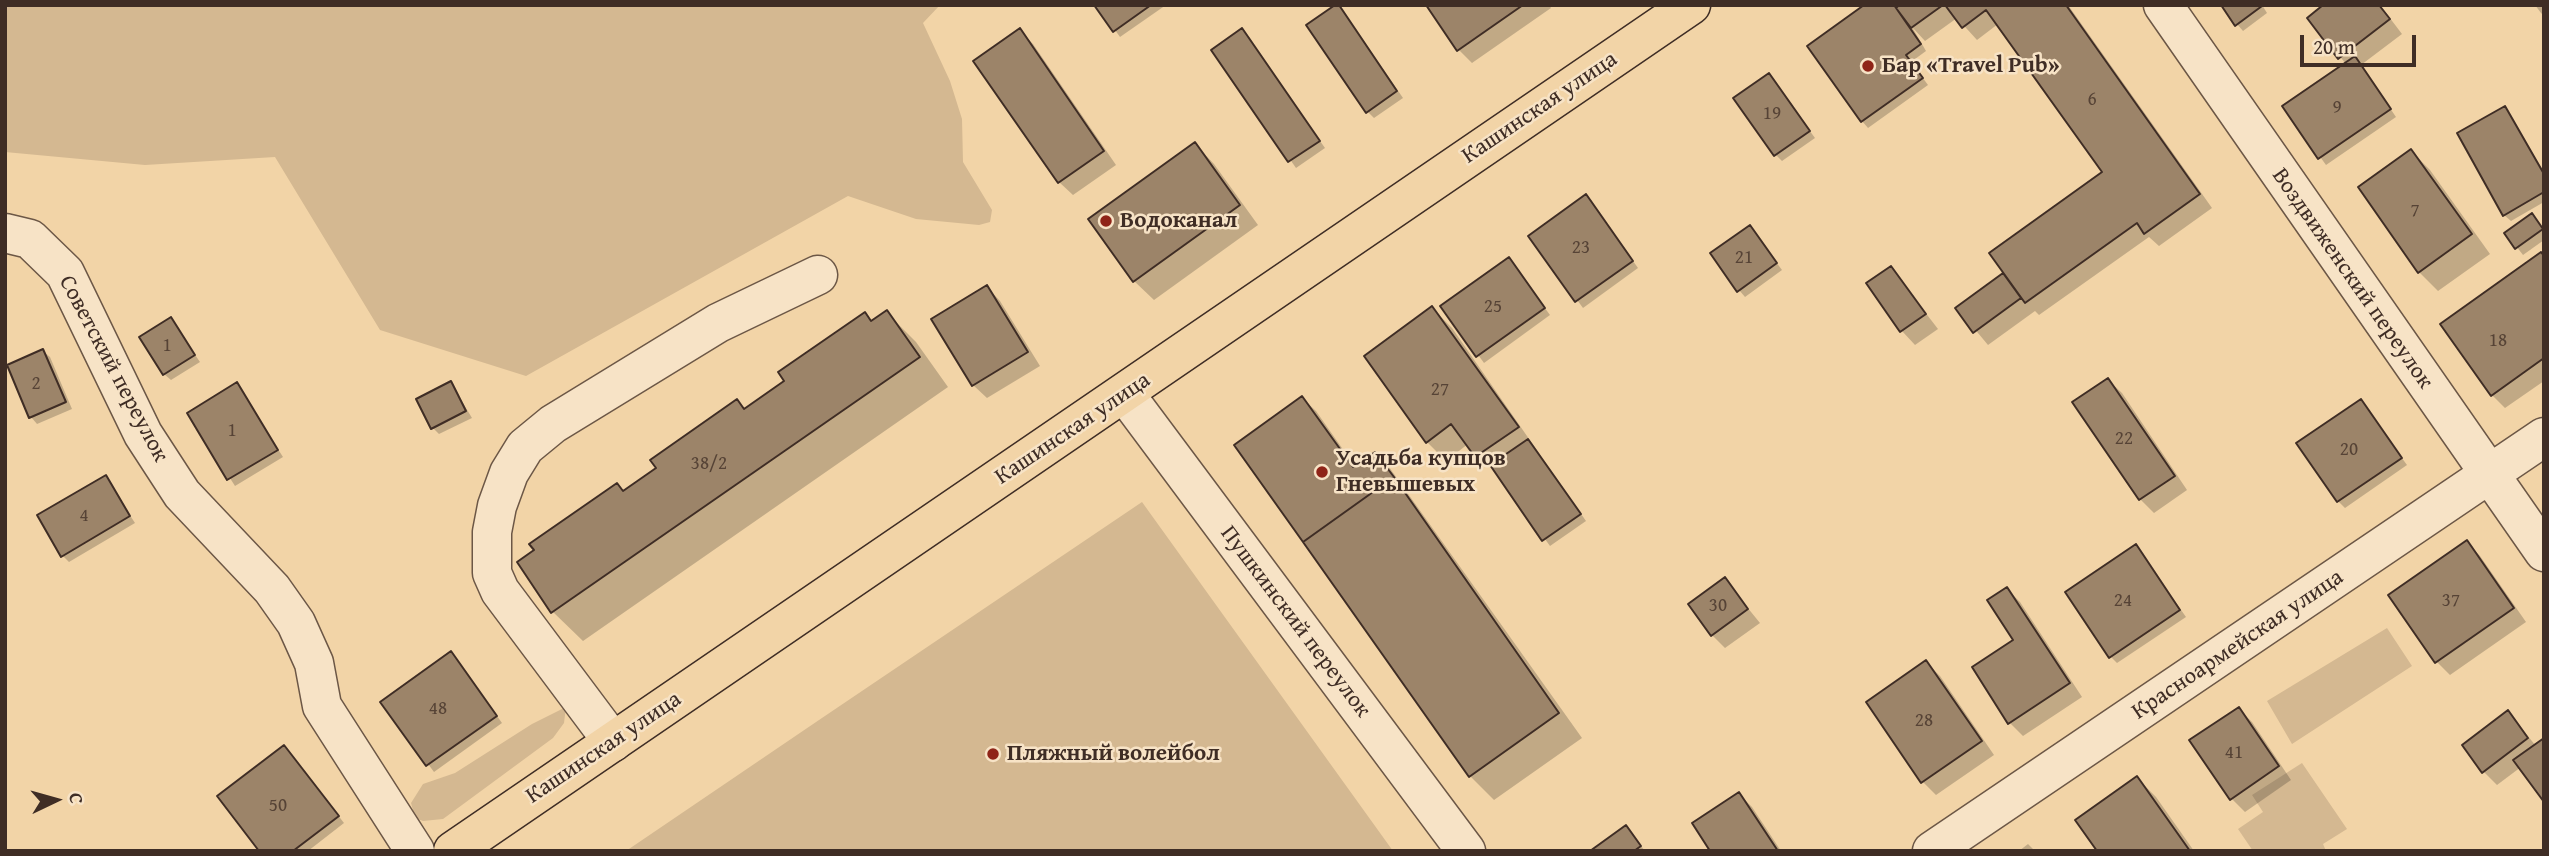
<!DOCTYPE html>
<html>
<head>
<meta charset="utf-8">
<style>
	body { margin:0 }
	#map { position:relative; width:2549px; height:856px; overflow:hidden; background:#f2d4a7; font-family:"Gentium Book Plus",serif }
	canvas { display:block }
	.frame { position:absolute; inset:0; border:7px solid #3f2d25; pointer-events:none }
	.north { position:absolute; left:21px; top:765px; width:70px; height:70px; -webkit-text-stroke:5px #f7e3c6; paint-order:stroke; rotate:85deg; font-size:19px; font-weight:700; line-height:28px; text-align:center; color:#3f2d25 }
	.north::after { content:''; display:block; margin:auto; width:24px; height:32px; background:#3f2d25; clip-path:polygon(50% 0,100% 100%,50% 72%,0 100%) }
	.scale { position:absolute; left:2300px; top:35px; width:116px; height:32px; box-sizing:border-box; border:4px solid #3f2d25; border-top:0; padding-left:9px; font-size:21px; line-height:24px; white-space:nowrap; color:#3f2d25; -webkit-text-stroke:5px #f7e3c6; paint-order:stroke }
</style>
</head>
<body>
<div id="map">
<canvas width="2549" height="856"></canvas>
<div class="frame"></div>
<div class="north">С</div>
<div class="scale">20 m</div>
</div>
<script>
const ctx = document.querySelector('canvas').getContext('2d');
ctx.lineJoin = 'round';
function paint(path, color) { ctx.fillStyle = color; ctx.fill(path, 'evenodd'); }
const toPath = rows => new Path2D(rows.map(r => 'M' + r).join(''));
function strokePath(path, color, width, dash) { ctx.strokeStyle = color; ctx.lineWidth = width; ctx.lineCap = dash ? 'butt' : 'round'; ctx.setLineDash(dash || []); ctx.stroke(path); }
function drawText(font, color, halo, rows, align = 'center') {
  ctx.font = font + ' "Gentium Book Plus",serif'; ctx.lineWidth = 5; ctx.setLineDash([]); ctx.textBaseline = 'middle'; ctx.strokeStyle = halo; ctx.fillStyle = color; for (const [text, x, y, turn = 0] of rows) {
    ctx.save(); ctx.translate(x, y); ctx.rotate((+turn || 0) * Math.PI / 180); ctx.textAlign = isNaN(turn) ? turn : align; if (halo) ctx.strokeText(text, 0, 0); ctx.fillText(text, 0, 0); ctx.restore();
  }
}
const green = toPath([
	[5,5,940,5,923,23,950,81,962,119,963,162,992,210,990,222,979,225,916,219,848,196,526,376,380,330,275,157,145,165,5,152],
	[1142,502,1393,851,626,851,819,720],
	[2387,628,2412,666,2292,744,2267,701],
	[566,707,564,723,553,738,443,819,423,821,415,818,411,803,423,784,455,773,532,724],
	[2302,763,2347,829,2323,844,2326,851,2253,851,2238,829,2263,812,2252,795]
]);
const shadow = toPath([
	[1097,5,1166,5,1120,37],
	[1428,5,1549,5,1551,8,1472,63,1459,50],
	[1902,5,2068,5,2212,208,2159,246,2149,237,2039,315,2035,311,1988,345,1958,309,2006,274,2104,172,1998,24,1977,40,1957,18,1925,41,1912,27,1926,51,1911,62,1928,85,1868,128,1862,121,1897,9],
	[2262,5,2267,13,2243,31,2237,24],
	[2326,5,2380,5,2402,34,2361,65,2396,117,2326,165,2284,107,2346,64,2309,18],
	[2535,5,2544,5,2544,16,2541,13],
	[1344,12,1403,98,1374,118,1368,112],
	[1019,30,1033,44,1116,165,1073,195,1059,182],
	[1242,30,1325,148,1296,168,1214,50],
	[1769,75,1815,138,1782,161,1776,155],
	[2505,108,2544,172,2544,202,2511,221,2504,215],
	[1195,144,1214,164,1258,225,1154,300,1134,281],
	[2411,151,2430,170,2490,254,2438,291,2419,272],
	[1592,203,1638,268,1583,308,1530,236],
	[2531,215,2544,230,2544,240,2523,255,2506,233],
	[1750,227,1782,270,1745,297,1739,290],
	[2544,252,2544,381,2505,408,2492,395,2442,324],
	[1509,259,1550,315,1484,363,1443,307],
	[1891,268,1938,329,1915,345,1902,331,1869,284],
	[987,287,1000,301,1040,366,987,398,973,385],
	[1432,308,1452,328,1586,521,1550,546,1498,474,1468,444,1446,461,1427,442],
	[887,313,916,342,948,387,583,641,553,612,519,562,658,469,737,402,746,410,787,381,865,314,873,322],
	[171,320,200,362,171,380,164,374],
	[43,351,50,357,72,409,37,424,31,417,9,366],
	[2108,380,2122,393,2187,490,2154,513,2140,499,2075,403],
	[451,383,472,418,439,434,433,428],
	[237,385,283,457,235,486,189,414],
	[1302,398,1316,411,1356,468,1375,454,1389,467,1582,738,1494,800,1470,776,1304,541],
	[2360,401,2407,465,2345,508,2338,501],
	[105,477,135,523,69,562,62,555],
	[2467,542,2480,556,2526,622,2450,675,2436,661],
	[2136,546,2186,617,2117,663,2111,657],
	[1725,580,1760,623,1725,648,1712,635],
	[2007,589,2020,602,2082,697,2023,736,2010,723,2016,640],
	[457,660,502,723,434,772,382,702],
	[1926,662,1940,676,1994,755,1936,795,1922,781],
	[2239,709,2252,722,2291,780,2245,812,2231,798],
	[2508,712,2536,746,2521,767,2497,785,2483,771],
	[290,753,344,823,308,851,262,851],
	[2137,778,2156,797,2194,851,2099,851],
	[1739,794,1752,807,1781,851,1713,851],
	[1626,827,1645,851,1591,851],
	[2028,844,2035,851,2019,851]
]);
const building = toPath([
	[1094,5,1151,5,1113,32,1094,5],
	[1335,5,1339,5,1397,91,1366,113,1306,25,1335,5],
	[1426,5,1523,5,1457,51,1426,5],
	[1864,5,1894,5,1921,44,1906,55,1923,78,1861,122,1807,46,1864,5],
	[1899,5,1943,5,1911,28,1896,8,1899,5],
	[1945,5,2066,5,2200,194,2144,234,2137,223,2025,303,1989,253,2102,172,1986,10,1962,28,1945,5],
	[2221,5,2262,5,2262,6,2235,26,2221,5],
	[2323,5,2379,5,2390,19,2338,59,2307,18,2323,5],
	[1020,28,1104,151,1058,183,973,61,1020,28],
	[1242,28,1320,141,1288,162,1211,50,1242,28],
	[2355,56,2391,109,2318,159,2282,106,2355,56],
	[1769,73,1810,131,1774,156,1733,98,1769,73],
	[2505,106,2544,174,2544,192,2503,216,2457,133,2505,106],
	[1195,142,1240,205,1133,282,1088,219,1195,142],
	[2411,149,2472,234,2418,273,2358,187,2411,149],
	[1586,194,1633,261,1575,302,1528,236,1586,194],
	[2532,213,2543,229,2515,249,2504,233,2532,213],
	[1750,225,1777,263,1737,292,1710,253,1750,225],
	[2541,252,2544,256,2544,358,2491,396,2440,324,2541,252],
	[1509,257,1545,308,1476,357,1440,306,1509,257],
	[1891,266,1926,314,1900,332,1866,283,1891,266],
	[2003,273,2021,298,1973,333,1955,308,2003,273],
	[987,285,1028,352,972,386,931,319,987,285],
	[1432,306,1519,427,1475,457,1451,424,1426,443,1364,356,1432,306],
	[887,310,920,357,551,613,517,562,534,550,529,544,617,483,623,491,656,468,650,460,737,399,744,409,784,381,778,372,865,312,871,321,887,310],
	[171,317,195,355,163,375,139,337,171,317],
	[43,349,66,402,29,418,7,365,43,349],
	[2108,378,2175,476,2139,500,2072,402,2108,378],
	[451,381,466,411,431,429,416,399,451,381],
	[237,382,278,450,227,480,187,413,237,382],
	[1302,396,1353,467,1375,452,1394,477,1303,542,1234,445,1302,396],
	[2361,399,2402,458,2337,502,2296,443,2361,399],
	[1528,439,1581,514,1542,541,1490,465,1528,439],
	[106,475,130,516,61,557,37,515,106,475],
	[1394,477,1559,713,1469,777,1303,542,1394,477],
	[2467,540,2514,608,2435,663,2388,595,2467,540],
	[2136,544,2180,610,2109,658,2065,592,2136,544],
	[1725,577,1748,609,1711,636,1688,604,1725,577],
	[2007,587,2070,683,2008,724,1972,667,2013,640,1987,600,2007,587],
	[451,651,497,716,426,766,380,702,451,651],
	[1926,660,1982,741,1921,783,1866,702,1926,660],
	[2239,707,2279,766,2230,800,2189,740,2239,707],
	[2508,710,2528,738,2482,773,2462,745,2508,710],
	[2544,738,2544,802,2513,760,2544,738],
	[284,745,339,816,293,851,259,851,217,796,284,745],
	[2137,776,2190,851,2097,851,2075,820,2137,776],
	[1739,792,1778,851,1710,851,1692,823,1739,792],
	[1626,825,1641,846,1634,851,1590,851,1626,825]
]);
const minor = toPath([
	[2163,5,2544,552],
	[5,233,30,239,65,273,143,434,182,494,272,589,296,623,314,663,322,706,415,851],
	[1125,394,1466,851],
	[613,742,500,591,492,573,492,532,497,506,509,473,525,447,553,424,718,323,818,275],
	[1932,851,2544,437]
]);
const major = toPath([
	[453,851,1691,5]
]);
const markers = [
	[1868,66,7,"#8f2418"],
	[1106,221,7,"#8f2418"],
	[1322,472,7,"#8f2418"],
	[993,754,7,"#8f2418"]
];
const numberNames = [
	["6",2092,100],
	["9",2337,108],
	["19",1772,114],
	["7",2415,211],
	["23",1581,248],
	["21",1744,258],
	["25",1493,307],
	["18",2498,341],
	["1",167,346],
	["2",36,384],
	["27",1440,390],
	["1",232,431],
	["22",2124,439],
	["20",2349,450],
	["38/2",709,464],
	["4",84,516],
	["24",2123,601],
	["37",2451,601],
	["30",1718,606],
	["48",438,709],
	["28",1924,721],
	["41",2234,753],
	["50",278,806]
];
const poiNames = [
	["Бар «Travel Pub»",1882,66],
	["Водоканал",1120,221],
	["Усадьба купцов",1336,459],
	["Гневышевых",1336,485],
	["Пляжный волейбол",1007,754]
];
const streetNames = [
	["Кашинская улица",1540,108,-34],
	["Воздвиженский переулок",2352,279,55],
	["Советский переулок",113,369,62],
	["Кашинская улица",1073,429,-34],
	["Пушкинский переулок",1295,622,53],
	["Красноармейская улица",2238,645,-34],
	["Кашинская улица",604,748,-34]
];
paint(green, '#d4b891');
paint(shadow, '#0003');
paint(building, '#9c8469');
strokePath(building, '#3f2d25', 2);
strokePath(minor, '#6c5746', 41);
strokePath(major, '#3f2d25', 41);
strokePath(minor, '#f7e3c6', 38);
strokePath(major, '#f2d4a7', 38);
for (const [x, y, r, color] of markers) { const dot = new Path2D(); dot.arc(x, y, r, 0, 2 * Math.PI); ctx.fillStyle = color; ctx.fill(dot); strokePath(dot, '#f7e3c6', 2.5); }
drawText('19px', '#564336', null, numberNames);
drawText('bold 23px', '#3f2d25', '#f7e3c6', poiNames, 'left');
drawText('23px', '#3f2d25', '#f7e3c6', streetNames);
</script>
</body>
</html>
